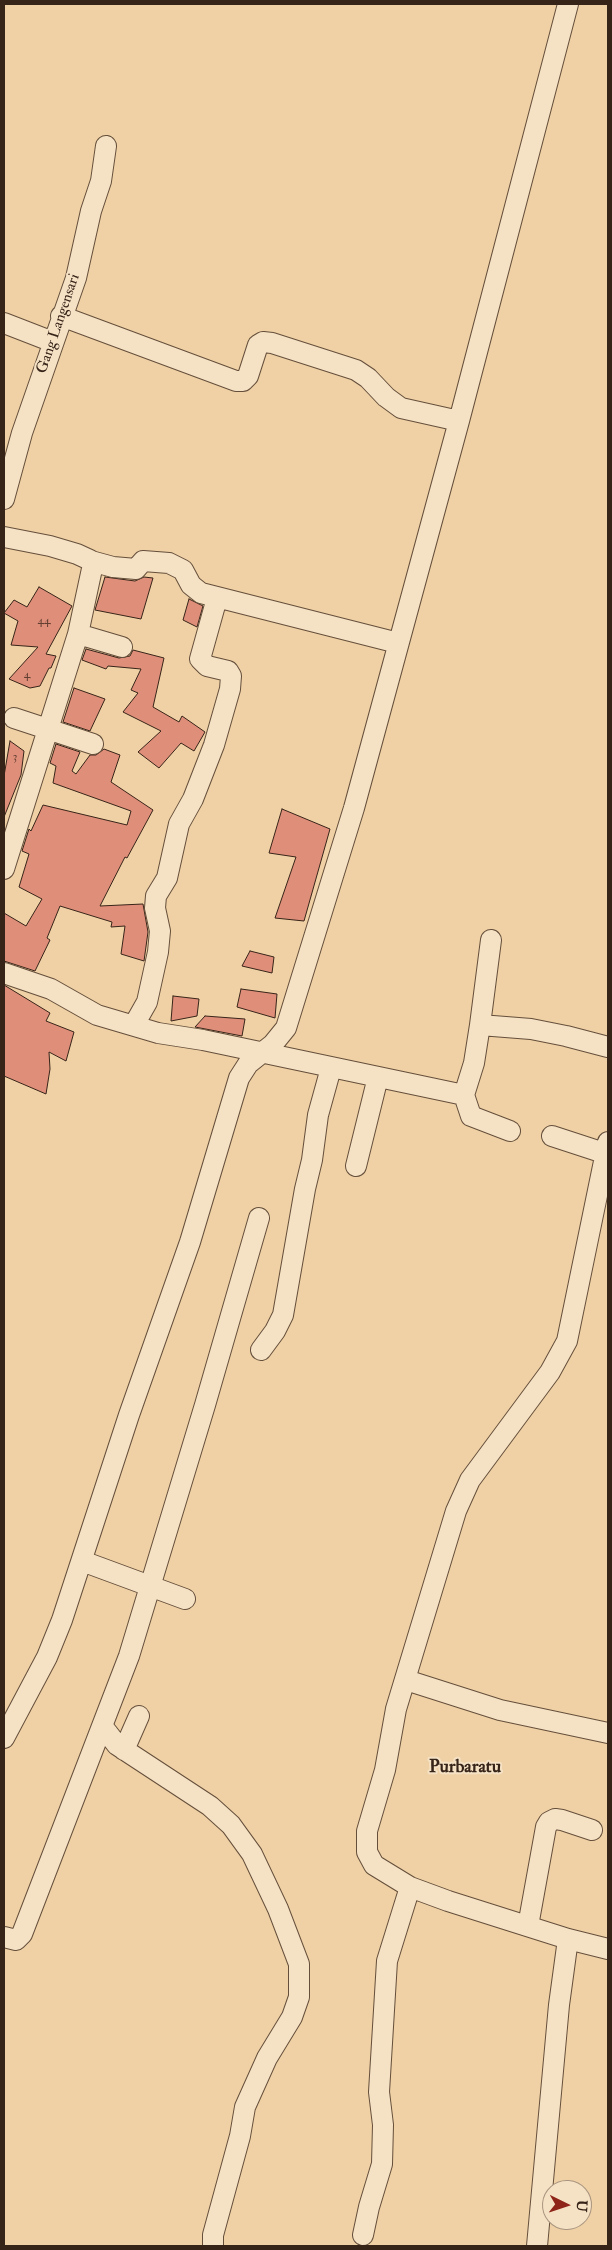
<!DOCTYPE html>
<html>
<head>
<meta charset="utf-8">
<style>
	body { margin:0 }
	#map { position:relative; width:612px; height:2250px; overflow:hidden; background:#efd1a5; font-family:"IM FELL Double Pica",serif }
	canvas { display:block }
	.frame { position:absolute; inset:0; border:5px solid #372418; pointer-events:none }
	.north { position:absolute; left:542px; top:2180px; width:50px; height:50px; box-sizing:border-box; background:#f5e1c4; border:1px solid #a9957f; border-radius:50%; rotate:94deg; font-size:14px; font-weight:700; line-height:20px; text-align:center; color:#372418 }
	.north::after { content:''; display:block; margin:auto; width:18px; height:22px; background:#8f2418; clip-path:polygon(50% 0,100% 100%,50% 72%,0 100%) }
</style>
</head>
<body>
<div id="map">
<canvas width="612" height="2250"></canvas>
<div class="frame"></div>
<div class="north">U</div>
</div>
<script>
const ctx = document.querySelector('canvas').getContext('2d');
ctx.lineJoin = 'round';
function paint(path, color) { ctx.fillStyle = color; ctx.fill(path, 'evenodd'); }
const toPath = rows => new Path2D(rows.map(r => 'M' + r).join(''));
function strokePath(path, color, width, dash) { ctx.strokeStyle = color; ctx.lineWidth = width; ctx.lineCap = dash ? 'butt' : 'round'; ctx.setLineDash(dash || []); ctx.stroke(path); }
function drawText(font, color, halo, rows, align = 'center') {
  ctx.font = font + ' "IM FELL Double Pica",serif'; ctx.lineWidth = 4; ctx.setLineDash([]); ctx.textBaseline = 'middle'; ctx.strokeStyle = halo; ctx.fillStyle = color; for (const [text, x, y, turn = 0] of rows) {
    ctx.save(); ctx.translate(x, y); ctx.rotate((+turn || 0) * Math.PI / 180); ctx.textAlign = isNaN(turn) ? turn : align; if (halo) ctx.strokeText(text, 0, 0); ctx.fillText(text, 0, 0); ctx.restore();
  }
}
const building = toPath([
	[105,577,135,581,144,577,153,578,141,619,95,610,105,577],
	[39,587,72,606,46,654,56,656,51,668,49,668,40,686,30,688,9,679,38,647,11,645,18,621,4,613,14,600,27,607,39,587],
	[189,599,203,606,197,627,183,620,189,599],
	[86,649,119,658,130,656,133,650,164,658,153,707,179,722,182,716,205,732,194,751,181,743,159,768,138,752,161,731,123,712,138,693,131,690,141,669,108,666,106,669,82,660,86,649],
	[74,688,105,699,90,731,63,722,74,688],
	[10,741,24,751,21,775,4,817,4,776,10,741],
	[56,744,80,752,72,771,76,774,90,755,96,755,104,749,120,755,111,782,153,810,127,858,125,857,100,906,143,904,148,932,144,961,121,954,125,926,111,927,112,922,60,906,47,938,50,940,35,971,4,961,4,913,26,926,42,899,19,887,29,854,22,851,29,829,31,831,43,805,127,825,131,811,53,783,56,766,50,763,56,744],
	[282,809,330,829,304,921,275,918,296,857,269,853,282,809],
	[250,951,274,957,272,973,242,966,250,951],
	[4,985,50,1013,46,1021,74,1032,66,1061,49,1052,50,1069,46,1094,4,1076,4,985],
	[241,989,277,994,275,1018,237,1007,241,989],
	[173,996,199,999,197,1016,171,1021,173,996],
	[205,1016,245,1019,242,1036,195,1027,205,1016]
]);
const minor = toPath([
	[61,316,236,381,243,381,248,376,258,345,263,342,272,343,356,370,368,378,386,397,401,408,459,421],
	[4,323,53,342],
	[4,499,22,433,76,278,91,211,101,181,106,146],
	[4,537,50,546,77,554,90,560,93,564,78,634,4,869],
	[91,561,113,567,136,569,143,561,169,563,183,570,191,585,201,593,398,643],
	[78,634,122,647],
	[14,718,93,744],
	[4,973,51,989,97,1015,158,1033,203,1040,464,1095,474,1063,480,1025,531,1029,566,1036,608,1047],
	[134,1025,147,1002,158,952,160,931,155,908,156,896,167,878,179,824,193,799,214,745,230,689,231,676,228,671,207,666,200,659,217,598],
	[480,1025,491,940],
	[464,1095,471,1116,510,1131],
	[552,1136,604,1153],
	[608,1142,567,1341,550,1372,470,1480,456,1511,396,1709,385,1770,367,1831,367,1852,374,1865,410,1887,448,1901,568,1939,608,1949],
	[356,1166,378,1077],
	[261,1350,275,1331,283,1315,305,1189,312,1160,318,1115,331,1068],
	[82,1561,185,1599],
	[406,1680,500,1710,608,1733],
	[103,1727,117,1745,210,1806,231,1825,252,1854,278,1909,299,1964,299,1997,292,2017,267,2058,245,2107,240,2136,213,2235,213,2246],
	[4,1738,47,1657,62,1620,129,1415,190,1242,239,1078,248,1064,273,1044,286,1028,354,808,459,421,568,4],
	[124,1750,139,1716],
	[528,1926,546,1827,549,1822,555,1819,562,1820,592,1830],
	[4,1937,16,1940,22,1934,129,1656,205,1405,259,1218],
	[363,2235,369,2207,382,2164,383,2125,379,2092,387,1961,410,1887],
	[537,2246,559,2005,568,1939]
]);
const numberNames = [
	["44",44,621],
	["4",27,675],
	["3",15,757]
];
const streetNames = [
	["Gang Langensari",59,324,-71]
];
const quarterNames = [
	["Purbaratu",465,1768]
];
paint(building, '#df8e7a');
strokePath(building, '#372418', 1);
strokePath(minor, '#654f3b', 22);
strokePath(minor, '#f5e1c4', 20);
drawText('12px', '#613e30', null, numberNames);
drawText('15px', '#372418', '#f5e1c4', streetNames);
drawText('bold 18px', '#372418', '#f5e1c4', quarterNames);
</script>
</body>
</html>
